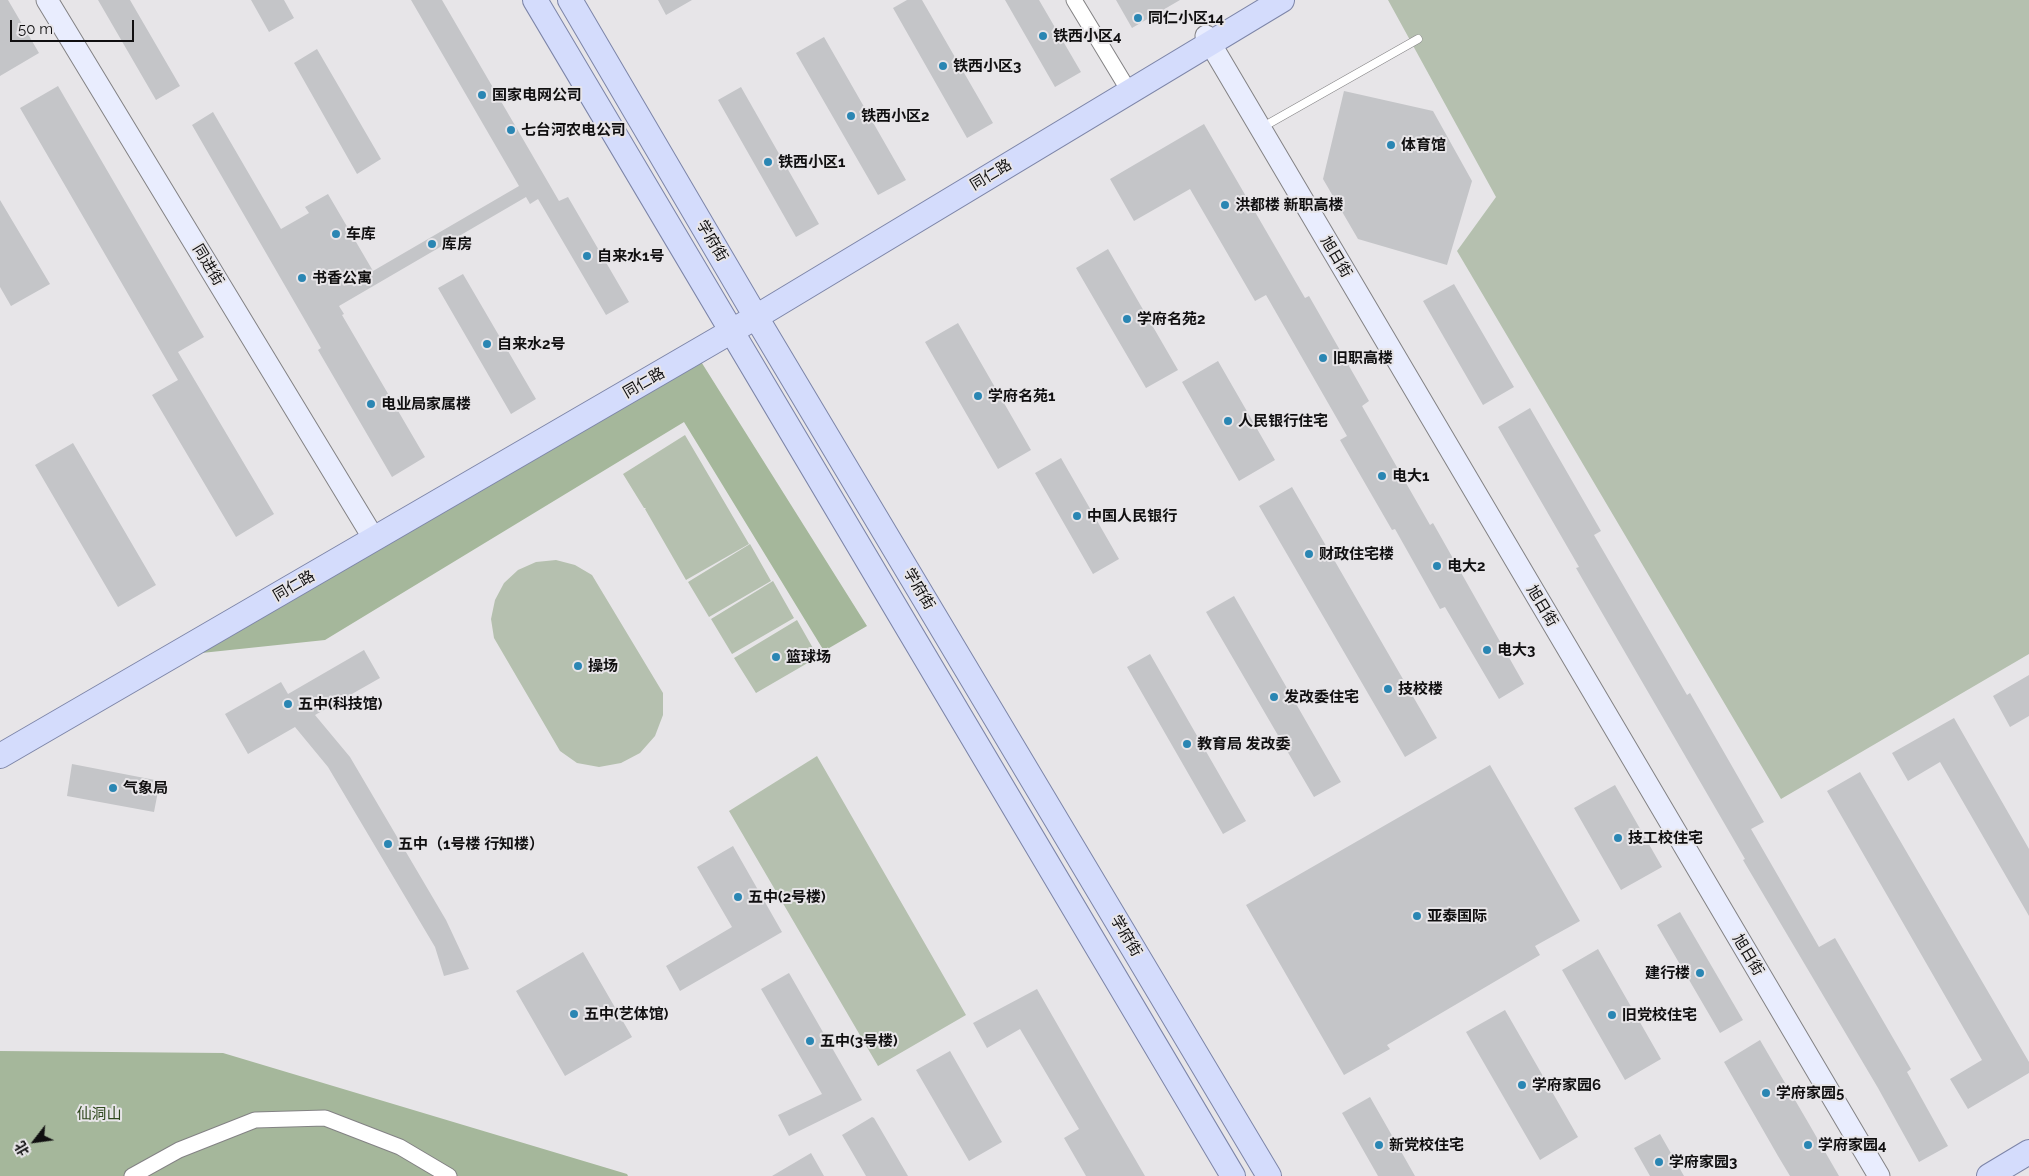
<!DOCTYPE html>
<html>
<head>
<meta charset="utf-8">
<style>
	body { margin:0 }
	#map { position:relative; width:2029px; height:1176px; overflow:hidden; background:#e7e5e8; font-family:Raleway,"Noto Sans SC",sans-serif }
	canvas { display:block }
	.north { position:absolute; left:10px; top:1116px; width:50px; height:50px; -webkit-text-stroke:4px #e7e5e8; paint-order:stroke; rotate:240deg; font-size:14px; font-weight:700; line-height:20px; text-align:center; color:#100f10 }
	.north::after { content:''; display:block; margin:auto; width:18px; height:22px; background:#100f10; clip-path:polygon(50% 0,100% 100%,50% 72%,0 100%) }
	.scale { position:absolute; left:10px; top:20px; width:124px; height:22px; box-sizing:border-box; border:2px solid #100f10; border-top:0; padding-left:6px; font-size:15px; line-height:18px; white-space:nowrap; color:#100f10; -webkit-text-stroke:4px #e7e5e8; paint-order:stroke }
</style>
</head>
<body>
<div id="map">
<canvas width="2029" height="1176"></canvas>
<div class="north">北</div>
<div class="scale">50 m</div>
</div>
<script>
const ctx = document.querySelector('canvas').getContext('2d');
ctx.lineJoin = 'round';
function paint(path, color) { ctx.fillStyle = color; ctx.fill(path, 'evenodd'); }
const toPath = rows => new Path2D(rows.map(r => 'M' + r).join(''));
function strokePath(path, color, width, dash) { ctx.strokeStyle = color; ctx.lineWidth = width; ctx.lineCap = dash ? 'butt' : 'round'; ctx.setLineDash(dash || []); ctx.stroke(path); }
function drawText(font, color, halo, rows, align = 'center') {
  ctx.font = font + ' Raleway,"Noto Sans SC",sans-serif'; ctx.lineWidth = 4; ctx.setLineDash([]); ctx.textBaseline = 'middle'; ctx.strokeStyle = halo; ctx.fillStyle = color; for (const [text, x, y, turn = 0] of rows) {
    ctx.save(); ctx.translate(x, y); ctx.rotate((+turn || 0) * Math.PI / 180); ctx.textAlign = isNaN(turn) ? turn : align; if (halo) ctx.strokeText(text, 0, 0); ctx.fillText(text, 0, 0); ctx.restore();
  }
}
const green = toPath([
	[1388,0,2029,0,2029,654,1781,799,1457,251,1496,197],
	[685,435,749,544,686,580,645,509,646,508,644,508,623,474],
	[750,544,771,581,709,617,688,582],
	[556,560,575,565,592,575,663,693,663,715,655,736,640,753,621,763,599,767,577,763,560,751,494,638,491,619,495,600,504,583,518,570,536,562],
	[773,581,794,618,732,654,711,619],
	[797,620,818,657,756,693,734,658],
	[817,756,966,1015,878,1066,729,811]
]);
const forest = toPath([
	[700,360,867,626,824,651,684,422,325,640,192,654],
	[0,1051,223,1053,627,1174,628,1176,0,1176]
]);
const building = toPath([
	[0,0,8,0,39,53,0,76],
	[98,0,130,0,180,86,156,100],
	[251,0,284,0,294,18,269,32],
	[411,0,442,0,559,201,568,197,629,302,606,315,538,199,530,204,526,197,339,306,344,314,342,315,425,457,392,477,318,350,321,348,192,125,213,112,281,229,309,213,305,207,328,194,373,271,519,186],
	[658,0,692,0,666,15],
	[907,0,922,0,993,123,967,138,893,8],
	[1005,0,1039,0,1081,72,1055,87],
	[1116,0,1180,0,1132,28],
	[824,37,906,180,878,195,796,53],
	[317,49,381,159,357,174,294,63],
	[58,86,204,337,178,352,274,514,236,537,152,395,178,380,20,108],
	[741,87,819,224,796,237,718,100],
	[1344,91,1433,111,1472,181,1447,265,1358,239,1323,179],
	[1204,124,1305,298,1309,296,1369,401,1362,406,1430,525,1433,523,1524,684,1499,699,1445,607,1440,609,1395,529,1392,530,1340,440,1347,436,1266,295,1255,301,1190,189,1134,221,1110,179],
	[0,200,50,284,11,306,0,287],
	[1108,249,1178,370,1146,388,1076,268],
	[463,274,536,399,511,414,438,288],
	[1454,284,1514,387,1483,405,1423,301],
	[958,323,1031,450,998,469,925,342],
	[1218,361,1275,460,1239,481,1182,382],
	[1530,408,1601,531,1594,535,1687,695,1690,693,1764,822,1751,829,1819,947,1835,938,1911,1069,1907,1072,1948,1146,1919,1162,1878,1088,1743,860,1745,859,1576,568,1579,567,1498,427],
	[73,443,156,585,118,607,35,465],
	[1061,458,1119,559,1093,574,1035,473],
	[1292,487,1437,738,1405,757,1259,506],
	[1234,596,1341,782,1314,797,1206,612],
	[364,650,380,678,315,715,350,757,446,920,469,969,444,976,435,947,328,767,295,727,248,754,225,714,281,682,288,694],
	[1150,654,1246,821,1223,834,1127,667],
	[2029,675,2029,716,2010,727,1993,696],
	[1954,718,2029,849,2029,916,1940,762,1908,781,1892,753],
	[72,764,160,781,154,812,67,796],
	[1490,765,1580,921,1535,946,1540,955,1387,1045,1390,1049,1344,1075,1246,905],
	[1860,772,2029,1062,2029,1073,1968,1109,1950,1079,1982,1060,1827,791],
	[1615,785,1662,867,1621,890,1574,808],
	[733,846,782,932,680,991,666,966,732,927,697,867],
	[1680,912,1743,1020,1720,1033,1657,925],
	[1598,949,1661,1059,1625,1080,1562,970],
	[583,952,632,1037,565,1076,516,991],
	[789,973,862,1100,789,1136,778,1115,822,1094,761,989],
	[1037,989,1100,1099,1145,1176,1086,1176,1064,1138,1079,1129,1020,1029,987,1048,973,1023],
	[1505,1010,1578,1137,1540,1160,1466,1032],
	[1760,1040,1809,1124,1839,1176,1790,1176,1778,1156,1724,1062],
	[950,1051,1002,1142,969,1161,916,1070],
	[1370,1097,1415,1176,1378,1176,1342,1113],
	[872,1117,874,1118,908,1176,866,1176,842,1135],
	[1660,1134,1684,1176,1650,1176,1634,1148],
	[811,1153,824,1176,772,1176]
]);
const lane = toPath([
	[1261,128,1418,39]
]);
const street = toPath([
	[1074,0,1129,91],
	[132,1176,179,1150,255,1120,325,1118,400,1147,449,1176]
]);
const secondary = toPath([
	[47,0,368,529],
	[1206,36,1879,1176]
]);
const primary = toPath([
	[535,0,1233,1176],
	[570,0,756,317,1269,1176],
	[0,756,756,317,1282,0],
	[1989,1176,2029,1152]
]);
const markers = [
	[1138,18,5,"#2a86b3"],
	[1043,36,5,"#2a86b3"],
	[943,66,5,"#2a86b3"],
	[482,95,5,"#2a86b3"],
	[851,116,5,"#2a86b3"],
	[511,130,5,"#2a86b3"],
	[1391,145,5,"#2a86b3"],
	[768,162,5,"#2a86b3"],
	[1225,205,5,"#2a86b3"],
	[336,234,5,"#2a86b3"],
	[432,244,5,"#2a86b3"],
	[587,256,5,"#2a86b3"],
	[302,278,5,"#2a86b3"],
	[1127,319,5,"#2a86b3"],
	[487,344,5,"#2a86b3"],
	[1323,358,5,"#2a86b3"],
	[978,396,5,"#2a86b3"],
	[371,404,5,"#2a86b3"],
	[1228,421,5,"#2a86b3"],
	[1382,476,5,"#2a86b3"],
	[1077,516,5,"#2a86b3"],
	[1309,554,5,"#2a86b3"],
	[1437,566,5,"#2a86b3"],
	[1487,650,5,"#2a86b3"],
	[776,657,5,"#2a86b3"],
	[578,666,5,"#2a86b3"],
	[1388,689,5,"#2a86b3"],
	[1274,697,5,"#2a86b3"],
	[288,704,5,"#2a86b3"],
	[1187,744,5,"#2a86b3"],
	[113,788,5,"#2a86b3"],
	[1618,838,5,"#2a86b3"],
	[388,844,5,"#2a86b3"],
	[738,897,5,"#2a86b3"],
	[1417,916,5,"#2a86b3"],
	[1700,973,5,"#2a86b3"],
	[574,1014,5,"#2a86b3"],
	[1612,1015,5,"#2a86b3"],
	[810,1041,5,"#2a86b3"],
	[1522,1085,5,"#2a86b3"],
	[1766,1093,5,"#2a86b3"],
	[1379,1145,5,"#2a86b3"],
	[1808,1145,5,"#2a86b3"],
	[1659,1162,5,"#2a86b3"]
];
const poiNames = [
	["同仁小区14",1148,18],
	["铁西小区4",1053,36],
	["铁西小区3",953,66],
	["国家电网公司",492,95],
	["铁西小区2",861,116],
	["七台河农电公司",521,130],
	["体育馆",1401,145],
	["铁西小区1",778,162],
	["洪都楼 新职高楼",1235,205],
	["车库",346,234],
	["库房",442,244],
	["自来水1号",597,256],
	["书香公寓",312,278],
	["学府名苑2",1137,319],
	["自来水2号",497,344],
	["旧职高楼",1333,358],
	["学府名苑1",988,396],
	["电业局家属楼",381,404],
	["人民银行住宅",1238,421],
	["电大1",1392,476],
	["中国人民银行",1087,516],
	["财政住宅楼",1319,554],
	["电大2",1447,566],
	["电大3",1497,650],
	["篮球场",786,657],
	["操场",588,666],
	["技校楼",1398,689],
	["发改委住宅",1284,697],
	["五中(科技馆)",298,704],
	["教育局 发改委",1197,744],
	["气象局",123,788],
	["技工校住宅",1628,838],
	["五中（1号楼 行知楼）",398,844],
	["五中(2号楼)",748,897],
	["亚泰国际",1427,916],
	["建行楼",1690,973,"right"],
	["五中(艺体馆)",584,1014],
	["旧党校住宅",1622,1015],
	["五中(3号楼)",820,1041],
	["学府家园6",1532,1085],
	["学府家园5",1776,1093],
	["新党校住宅",1389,1145],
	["学府家园4",1818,1145],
	["学府家园3",1669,1162]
];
const streetNames = [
	["同仁路",991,175,-31],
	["学府街",712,241,59],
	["旭日街",1336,257,59],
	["同进街",208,265,59],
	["同仁路",644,383,-30],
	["同仁路",294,586,-30],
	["学府街",919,589,59],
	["旭日街",1542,606,59],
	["学府街",1126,936,59],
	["旭日街",1748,955,59]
];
const parkNames = [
	["仙洞山",99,1114]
];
paint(green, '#b5c0af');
paint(forest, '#a5b79b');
paint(building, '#c4c5c8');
strokePath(lane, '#838284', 9);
strokePath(street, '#838284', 17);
strokePath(secondary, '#838284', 23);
strokePath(primary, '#7d85a8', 26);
strokePath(lane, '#fff', 8);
strokePath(street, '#fff', 15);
strokePath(secondary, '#e9edfe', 21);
strokePath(primary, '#d4dcfc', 24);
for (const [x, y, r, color] of markers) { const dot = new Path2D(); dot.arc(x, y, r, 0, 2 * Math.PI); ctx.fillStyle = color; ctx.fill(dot); strokePath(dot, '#e7e5e8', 2); }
drawText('bold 15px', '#100f10', '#e7e5e8', poiNames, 'left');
drawText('15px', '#100f10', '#e7e5e8', streetNames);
drawText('15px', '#2f481d', '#e7e5e8', parkNames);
</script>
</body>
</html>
